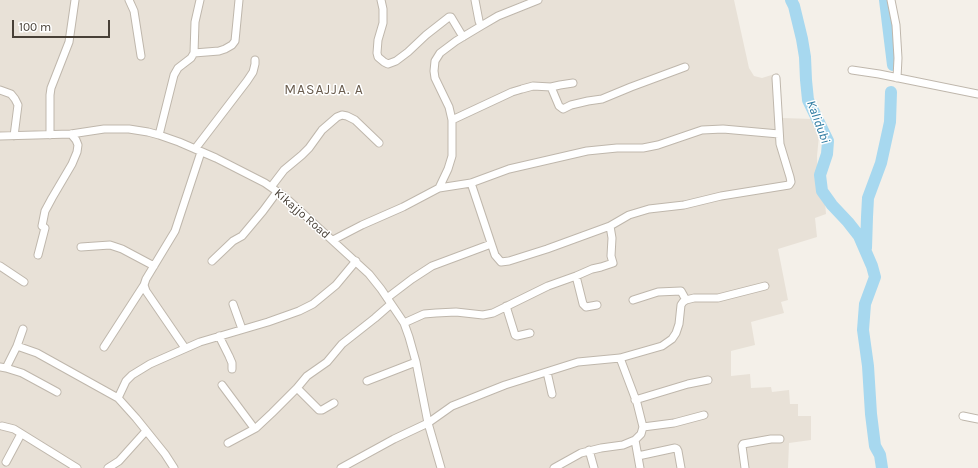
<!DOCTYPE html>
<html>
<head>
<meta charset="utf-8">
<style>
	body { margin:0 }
	#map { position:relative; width:978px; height:468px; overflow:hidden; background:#f4f0e9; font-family:Karla,sans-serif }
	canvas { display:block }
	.scale { position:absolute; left:12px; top:20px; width:98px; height:18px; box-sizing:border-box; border:2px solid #484037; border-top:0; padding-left:5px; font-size:12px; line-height:14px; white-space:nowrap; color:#484037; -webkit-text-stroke:3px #fff; paint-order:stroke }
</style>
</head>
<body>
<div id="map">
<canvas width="978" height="468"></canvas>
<div class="scale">100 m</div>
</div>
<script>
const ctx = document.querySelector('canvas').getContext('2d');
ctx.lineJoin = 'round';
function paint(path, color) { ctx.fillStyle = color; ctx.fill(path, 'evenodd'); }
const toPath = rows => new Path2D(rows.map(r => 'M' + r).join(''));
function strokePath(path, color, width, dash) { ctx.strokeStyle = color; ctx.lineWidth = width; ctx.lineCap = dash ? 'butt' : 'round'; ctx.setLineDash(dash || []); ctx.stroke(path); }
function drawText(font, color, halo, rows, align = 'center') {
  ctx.font = font + ' Karla,sans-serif'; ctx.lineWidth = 3; ctx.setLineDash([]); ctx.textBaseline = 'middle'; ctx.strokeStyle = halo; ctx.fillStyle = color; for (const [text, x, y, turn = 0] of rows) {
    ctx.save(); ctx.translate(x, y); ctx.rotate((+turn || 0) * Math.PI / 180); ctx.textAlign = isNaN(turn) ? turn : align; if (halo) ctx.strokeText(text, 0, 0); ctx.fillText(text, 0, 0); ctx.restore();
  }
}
const residential = toPath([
	[0,0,734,0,749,68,754,76,762,78,778,73,782,118,813,119,819,136,817,156,818,193,825,202,826,214,815,218,817,237,778,249,788,300,781,302,784,313,751,322,755,345,731,351,731,376,750,374,751,388,771,387,772,392,789,390,790,404,798,404,798,416,811,416,811,440,789,443,788,468,0,468]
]);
const river = toPath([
	[791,0,794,6,802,39,805,57,806,80,808,100,828,141,827,154,820,175,822,191,832,205,848,222,859,236,872,266,875,277,865,304,863,330,868,366,871,414,875,446,880,455,882,468],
	[885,0,893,65],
	[866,248,867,217,868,198,881,163,890,122,891,92]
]);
const minor = toPath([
	[129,0,134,11,141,56],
	[381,0,383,9,383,23,378,40,377,53,378,57,384,62,388,64,396,61,408,52,426,35,449,17,451,17,463,37],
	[475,0,479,21,481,26],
	[891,0,896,25,898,58,897,78],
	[194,53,219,51,225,49,232,45,235,41,239,0],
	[852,70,879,74,978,94],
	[551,87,559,106,563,109,571,105,588,101,602,99,631,87,685,67],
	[0,90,11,94,15,99,18,105,14,136],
	[452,120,512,92,522,89,533,86,551,87,560,85,573,83],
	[50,135,50,95,51,88,69,42,75,0],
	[159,135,174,75,178,68,191,58,194,53,195,22,200,0],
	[0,136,71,134,104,129,129,129,148,132,159,135,179,142,216,158,265,183,285,197,369,274,381,289,398,314,404,323,409,337,416,362,428,423,441,468],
	[195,149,247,81,253,72,255,64,255,60],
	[471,183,495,255,501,262,509,261,547,249,610,226,629,215,649,209,684,205,721,196,789,185,791,182,790,177,780,144,776,78],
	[271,187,284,170,302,155,309,148,322,130,337,117,342,115,347,116,355,120,379,143],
	[439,188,448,169,452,156,452,120,449,107,435,78,434,71,435,61,440,53,456,41,481,26,498,16,538,0],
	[333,240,362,225,403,207,439,188,471,183,509,169,587,151,617,148,643,148,658,145,702,130,723,129,779,134],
	[81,247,110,245,122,249,154,266],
	[38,255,45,228,42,226,45,211,52,198,72,164,77,152,78,145,76,140,71,134],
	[212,261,233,241,242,236,263,211,277,192],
	[0,266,24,282],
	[576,276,583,304,586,307,597,305],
	[387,298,412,279,432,266,491,244],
	[633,300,658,292,681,291,686,300],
	[233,304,242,329],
	[506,306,515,335,517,336,530,333],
	[404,323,424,314,436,313,456,312,483,315,493,313,548,286,576,276,592,269,601,267,613,263,611,256,612,238,610,226],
	[219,336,229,356,232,363,232,369],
	[17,346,37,353,118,398,136,418,165,454,174,468],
	[104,347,144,285],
	[185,348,146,291,144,285,146,279,175,231,201,152],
	[0,367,6,368,17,346,23,329],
	[6,368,22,373,57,392],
	[547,372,552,394],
	[367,381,416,362],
	[222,385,254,428],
	[297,388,319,410,322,410,334,403],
	[118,398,126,381,132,375,150,364,200,342,268,322,299,311,313,304,336,285,356,261],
	[635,400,688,384,708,380],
	[963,416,978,419],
	[2,426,14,429,77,468],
	[643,427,674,423,704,415],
	[635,440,640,468],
	[228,443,256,428,272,413,297,388,307,376,327,362,342,344,375,318,391,304],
	[589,450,594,468],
	[638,456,675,448,677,449,678,451,681,468],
	[6,462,21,434],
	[108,468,119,461,146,431],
	[341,468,394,439,428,423,452,406,505,385,578,362,620,358,662,346,672,339,676,333,679,324,681,305,683,302,686,300,694,298,718,298,765,286],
	[554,468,581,453,601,448,623,445,635,440,641,434,643,427,637,403,620,358],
	[745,468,742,446,743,444,771,439,780,439]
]);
const streetNames = [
	["Kikajjo Road",302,214,41]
];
const waterNames = [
	["Kalidubi",818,122,70]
];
const quarterNames = [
	["MASAJJA. A",324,90]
];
paint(residential, '#e8e1d7');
strokePath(river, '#a7d8ef', 12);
strokePath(minor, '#bfb7ac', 9);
strokePath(minor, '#fff', 7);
drawText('12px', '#484037', '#fff', streetNames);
drawText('italic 13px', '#2f7ca2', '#fff', waterNames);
ctx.letterSpacing = '1px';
drawText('14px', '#6a5d4f', '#fff', quarterNames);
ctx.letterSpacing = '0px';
</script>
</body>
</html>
